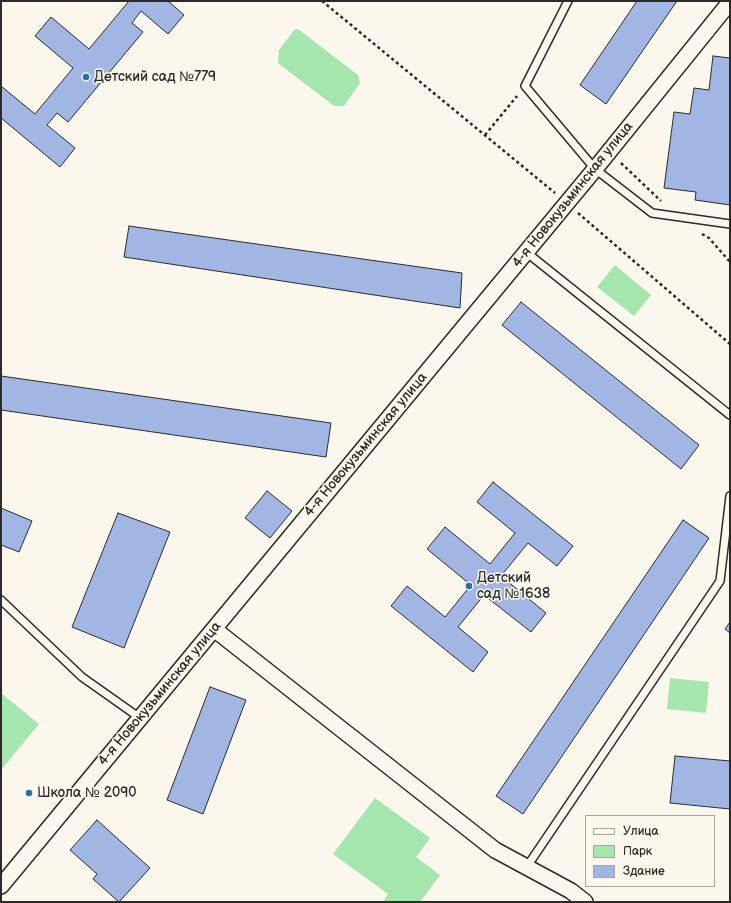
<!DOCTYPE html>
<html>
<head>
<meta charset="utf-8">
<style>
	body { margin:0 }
	#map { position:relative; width:731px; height:903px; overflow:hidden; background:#fbf7ec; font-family:"Balsamiq Sans",sans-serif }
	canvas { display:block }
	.frame { position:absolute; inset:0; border:2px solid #2b2b2b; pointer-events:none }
	.legend { position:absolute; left:585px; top:815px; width:130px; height:72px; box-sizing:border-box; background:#fbf7ec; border:1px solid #a8a59f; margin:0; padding:5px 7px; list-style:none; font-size:12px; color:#2b2b2b }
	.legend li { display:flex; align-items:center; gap:8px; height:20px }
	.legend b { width:20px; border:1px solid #a8a59f }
</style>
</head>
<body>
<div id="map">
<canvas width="731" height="903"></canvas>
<div class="frame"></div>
<ul class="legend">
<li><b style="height:5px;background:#fbf7ec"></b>Улица</li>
<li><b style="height:11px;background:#a5e5ae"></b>Парк</li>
<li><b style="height:11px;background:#a2b6e4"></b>Здание</li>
</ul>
</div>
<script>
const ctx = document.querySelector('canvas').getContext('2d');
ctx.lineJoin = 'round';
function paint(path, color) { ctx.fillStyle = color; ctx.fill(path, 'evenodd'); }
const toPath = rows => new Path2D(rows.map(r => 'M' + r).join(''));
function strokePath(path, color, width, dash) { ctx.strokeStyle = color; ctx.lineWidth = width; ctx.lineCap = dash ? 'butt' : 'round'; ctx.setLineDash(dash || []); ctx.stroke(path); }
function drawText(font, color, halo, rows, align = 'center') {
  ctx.font = font + ' "Balsamiq Sans",sans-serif'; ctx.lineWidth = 3; ctx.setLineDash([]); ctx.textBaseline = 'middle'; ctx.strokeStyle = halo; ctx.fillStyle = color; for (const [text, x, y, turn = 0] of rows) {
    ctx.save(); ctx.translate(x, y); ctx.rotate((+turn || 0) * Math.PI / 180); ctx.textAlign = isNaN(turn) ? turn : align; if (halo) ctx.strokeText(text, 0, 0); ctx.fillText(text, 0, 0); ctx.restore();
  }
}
const green = toPath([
	[298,29,358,75,360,83,344,106,334,106,278,63,279,50,294,30],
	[615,265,651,295,634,316,597,287],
	[670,678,709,682,706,713,667,709],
	[1,693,39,724,1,770],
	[375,798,430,838,416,857,440,875,420,902,383,902,388,894,333,854]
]);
const building = toPath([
	[129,1,168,1,184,15,168,34,141,11,132,23,143,32,68,122,57,113,47,125,75,148,60,167,1,118,1,86,35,114,73,68,35,36,51,17,89,49,129,1],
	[637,1,677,1,606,104,580,85,637,1],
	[713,56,730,58,730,205,695,200,696,192,664,188,674,112,690,114,694,88,709,90,713,56],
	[129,226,462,273,460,308,124,257,129,226],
	[521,302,699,445,681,469,502,325,521,302],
	[1,376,331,423,326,457,1,410,1,376],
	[493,482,573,546,557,566,528,543,501,576,546,613,531,632,484,595,458,627,488,652,473,672,391,606,407,586,445,617,471,585,427,549,445,527,490,564,515,533,477,502,493,482],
	[267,491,292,511,270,538,245,518,267,491],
	[1,508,32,521,19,552,1,545,1,508],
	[118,513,170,532,124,648,72,627,118,513],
	[683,520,709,538,523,814,496,796,683,520],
	[730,622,730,633,725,629,730,622],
	[210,687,246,700,203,814,167,800,210,687],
	[675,756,730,761,730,809,670,803,675,756],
	[97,820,150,868,119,902,93,879,97,874,70,850,97,820]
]);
const path = toPath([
	[322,1,555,193],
	[485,135,517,96],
	[621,163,661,201],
	[578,213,730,344],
	[702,234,709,238,730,262]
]);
const lane = toPath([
	[568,1,525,86,595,169,652,213,730,224],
	[526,252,730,415],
	[1,600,82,677,140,718],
	[526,868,720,581,730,496]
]);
const street = toPath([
	[214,629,495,850,571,891,585,902],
	[1,886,595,169,730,2]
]);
const markers = [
	[86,77,4,"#1f6fb2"],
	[469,586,4,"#1f6fb2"],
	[29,793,4,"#1f6fb2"]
];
const poiNames = [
	["Детский сад №779",94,77],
	["Детский",477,578],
	["сад №1638",477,594],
	["Школа № 2090",37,793]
];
const streetNames = [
	["4-я Новокузьминская улица",573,195,-51],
	["4-я Новокузьминская улица",366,445,-50],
	["4-я Новокузьминская улица",160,694,-50]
];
paint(green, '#a5e5ae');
paint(building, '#a2b6e4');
strokePath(building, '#2b2b2b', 1);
strokePath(lane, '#2b2b2b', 10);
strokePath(street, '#2b2b2b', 18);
strokePath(path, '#2b2b2b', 2.5, [3, 3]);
strokePath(lane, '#fbf7ec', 7);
strokePath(street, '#fbf7ec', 15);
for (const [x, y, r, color] of markers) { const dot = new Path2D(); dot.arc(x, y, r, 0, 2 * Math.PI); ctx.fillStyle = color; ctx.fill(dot); strokePath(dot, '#fbf7ec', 1.5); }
drawText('14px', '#2b2b2b', '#fbf7ec', poiNames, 'left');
drawText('14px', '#2b2b2b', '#fbf7ec', streetNames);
</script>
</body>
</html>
